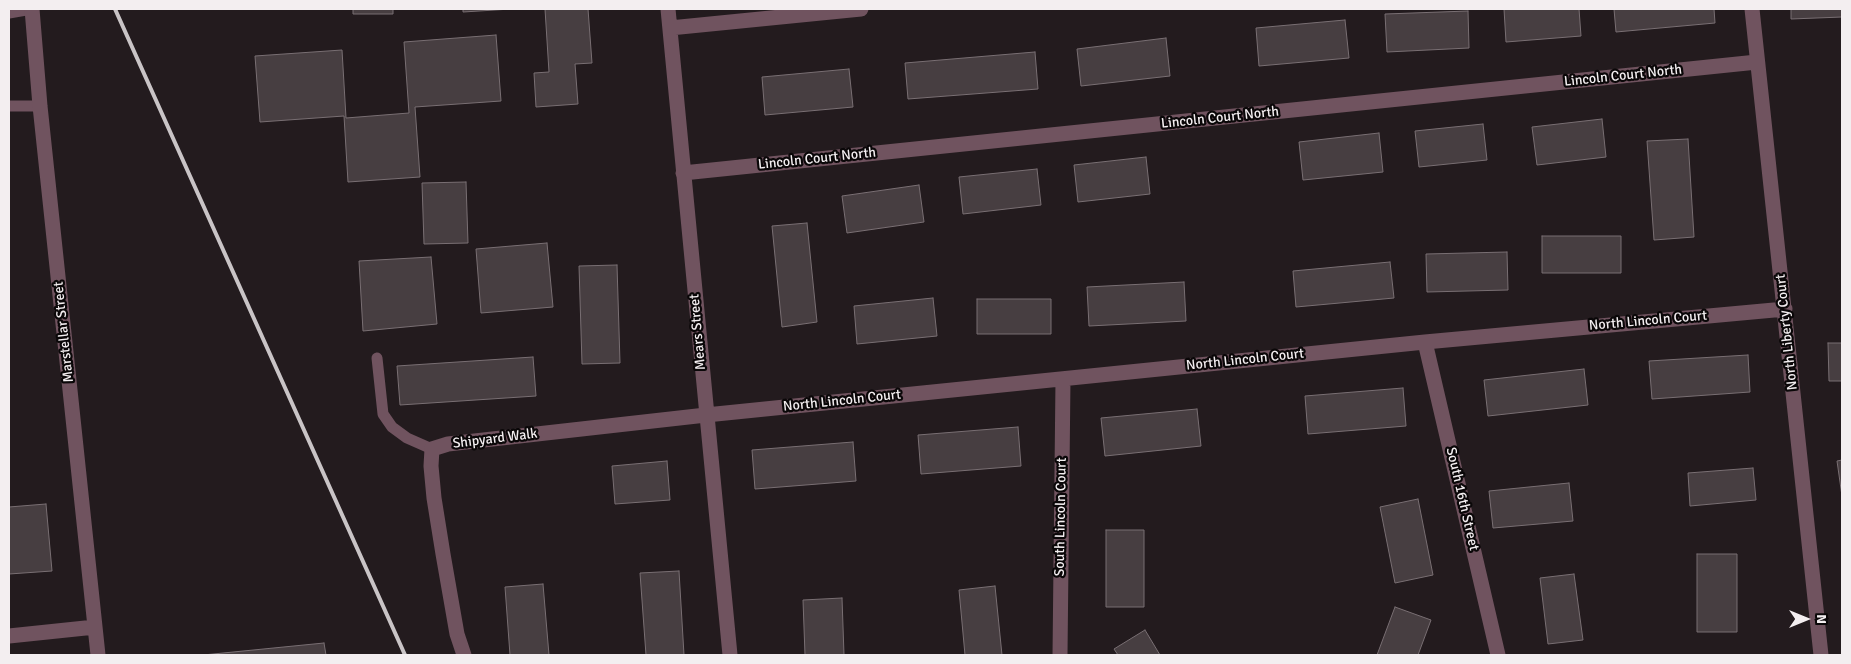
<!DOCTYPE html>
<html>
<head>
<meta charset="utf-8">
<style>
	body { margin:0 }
	#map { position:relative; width:1851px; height:664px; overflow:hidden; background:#231b1e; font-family:Signika,sans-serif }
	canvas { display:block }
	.frame { position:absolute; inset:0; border:10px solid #f3eef0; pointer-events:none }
	.north { position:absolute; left:1781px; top:594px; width:50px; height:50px; -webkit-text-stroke:4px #0a0708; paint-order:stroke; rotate:90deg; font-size:14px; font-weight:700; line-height:20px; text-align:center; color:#f3eef0 }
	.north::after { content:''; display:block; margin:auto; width:18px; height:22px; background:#f3eef0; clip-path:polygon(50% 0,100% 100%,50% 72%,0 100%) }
</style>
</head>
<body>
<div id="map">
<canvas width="1851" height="664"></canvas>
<div class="frame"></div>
<div class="north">N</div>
</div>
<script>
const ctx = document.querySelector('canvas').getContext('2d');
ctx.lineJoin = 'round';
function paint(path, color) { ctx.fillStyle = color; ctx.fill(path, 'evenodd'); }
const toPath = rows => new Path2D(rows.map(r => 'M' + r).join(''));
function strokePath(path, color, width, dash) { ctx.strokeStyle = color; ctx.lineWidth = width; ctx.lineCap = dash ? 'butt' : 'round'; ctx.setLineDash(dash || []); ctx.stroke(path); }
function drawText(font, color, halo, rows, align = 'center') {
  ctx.font = font + ' Signika,sans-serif'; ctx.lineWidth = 4.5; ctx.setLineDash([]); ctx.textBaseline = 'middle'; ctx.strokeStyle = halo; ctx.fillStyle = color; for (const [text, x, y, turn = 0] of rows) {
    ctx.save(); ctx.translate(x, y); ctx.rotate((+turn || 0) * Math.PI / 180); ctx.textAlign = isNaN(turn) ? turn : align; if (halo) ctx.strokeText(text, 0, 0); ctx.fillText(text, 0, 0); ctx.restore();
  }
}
const building = toPath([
	[353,9,393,9,393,14,353,14,353,9],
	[463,9,511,9,463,12,463,9],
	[545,9,588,9,592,63,575,64,578,104,536,107,534,73,549,72,545,9],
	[1504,9,1579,9,1581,36,1506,42,1504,9],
	[1614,9,1714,9,1715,23,1616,32,1614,9],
	[1791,9,1842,9,1842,17,1791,19,1791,9],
	[1468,11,1469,48,1387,52,1385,14,1468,11],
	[1345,20,1349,58,1259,66,1256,28,1345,20],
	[496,35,501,101,415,107,420,177,348,182,344,116,260,122,255,56,342,50,346,118,409,113,404,42,496,35],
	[1166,38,1170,76,1081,86,1077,49,1166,38],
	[1035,52,1038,89,908,99,905,63,1035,52],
	[849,69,853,107,765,115,762,77,849,69],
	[1602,119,1606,157,1537,165,1532,127,1602,119],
	[1483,124,1487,160,1419,167,1415,131,1483,124],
	[1379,133,1383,172,1303,180,1299,142,1379,133],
	[1688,139,1694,237,1654,240,1647,141,1688,139],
	[1146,157,1150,194,1078,202,1074,165,1146,157],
	[1037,169,1041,205,963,214,959,177,1037,169],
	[466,182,468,243,424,244,422,183,466,182],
	[919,185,924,222,847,233,842,196,919,185],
	[807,223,817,322,782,327,772,226,807,223],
	[1542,236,1621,236,1621,273,1542,273,1542,236],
	[547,243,553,307,481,313,476,249,547,243],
	[1507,252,1508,290,1427,292,1426,254,1507,252],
	[431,257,437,324,363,331,359,261,431,257],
	[1390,262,1394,298,1296,307,1293,271,1390,262],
	[617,265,620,363,582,364,579,266,617,265],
	[1184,282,1186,321,1089,326,1087,287,1184,282],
	[933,298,937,336,857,344,854,306,933,298],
	[977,299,1051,299,1051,334,977,334,977,299],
	[1828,343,1842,343,1842,381,1829,381,1828,343],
	[1748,355,1750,392,1652,399,1649,361,1748,355],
	[533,357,536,396,400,405,397,366,533,357],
	[1584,369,1588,405,1488,416,1484,380,1584,369],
	[1403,388,1406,426,1308,434,1305,396,1403,388],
	[1197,409,1201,446,1105,456,1101,418,1197,409],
	[1018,427,1021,466,921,474,918,435,1018,427],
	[853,442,856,481,755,489,752,450,853,442],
	[1842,460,1842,496,1837,461,1842,460],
	[667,461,670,500,615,504,612,466,667,461],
	[1753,468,1756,500,1690,506,1688,473,1753,468],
	[1569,483,1573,521,1493,528,1489,491,1569,483],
	[1418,499,1433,575,1395,583,1380,507,1418,499],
	[46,504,52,571,9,574,9,507,46,504],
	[1106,530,1144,530,1144,607,1106,607,1106,530],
	[1697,554,1737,554,1737,632,1697,632,1697,554],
	[679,571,684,655,646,655,640,573,679,571],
	[1574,574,1583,640,1548,644,1540,578,1574,574],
	[543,584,549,655,510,655,505,587,543,584],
	[995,586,1002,655,965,655,959,590,995,586],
	[842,598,844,655,805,655,803,600,842,598],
	[1395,607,1431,620,1418,655,1377,655,1395,607],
	[1145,630,1160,655,1118,655,1114,649,1145,630],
	[324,643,326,655,203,655,324,643]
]);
const lane = toPath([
	[9,13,32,9],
	[9,106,40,106],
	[377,358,383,414,392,427,407,438,432,449]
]);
const street = toPath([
	[32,9,40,106,98,655],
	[668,9,730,655],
	[1752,9,1821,655],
	[670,28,861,9],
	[683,173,1757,62],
	[1425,342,1498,655],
	[9,636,95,627],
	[464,655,457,634,443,554,434,498,431,466,432,449,448,444,706,415,1425,342,1785,309],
	[1060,655,1063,379]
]);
const rail = toPath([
	[115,9,405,655]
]);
const streetNames = [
	["Lincoln Court North",1623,76,-6],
	["Lincoln Court North",1220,118,-6],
	["Lincoln Court North",817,159,-6],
	["North Lincoln Court",1648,321,-5],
	["Marstellar Street",64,332,-96],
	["Mears Street",698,332,-95],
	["North Liberty Court",1787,332,-96],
	["North Lincoln Court",1245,360,-6],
	["North Lincoln Court",842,401,-6],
	["Shipyard Walk",495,439,-7],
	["South 16th Street",1462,499,77],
	["South Lincoln Court",1061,517,-89]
];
paint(building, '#473e41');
strokePath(building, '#796f73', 1);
strokePath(lane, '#70535f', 11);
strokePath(street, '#70535f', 15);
strokePath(rail, '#c9c4c6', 4);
drawText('14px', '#f3eef0', '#0a0708', streetNames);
</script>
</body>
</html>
